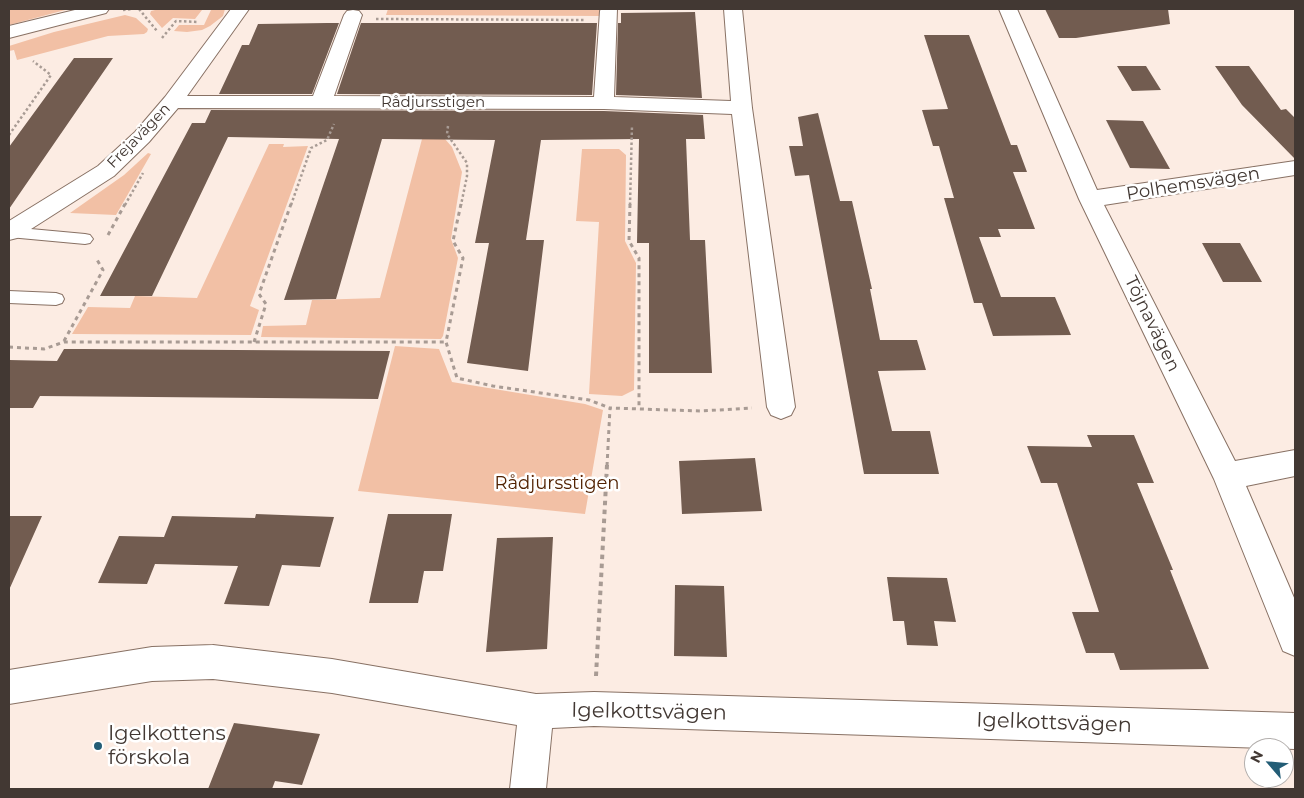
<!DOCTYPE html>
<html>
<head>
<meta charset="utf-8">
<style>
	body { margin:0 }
	#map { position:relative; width:1304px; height:798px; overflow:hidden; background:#fcece3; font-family:Montserrat,sans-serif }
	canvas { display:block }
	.frame { position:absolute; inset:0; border:10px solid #423833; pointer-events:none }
	.north { position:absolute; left:1244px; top:738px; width:50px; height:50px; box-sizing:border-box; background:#fff; border:1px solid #b3afad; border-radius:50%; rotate:297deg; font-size:14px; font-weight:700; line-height:20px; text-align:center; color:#423833 }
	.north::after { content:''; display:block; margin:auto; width:18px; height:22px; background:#235d76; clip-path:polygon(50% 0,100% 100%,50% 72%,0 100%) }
</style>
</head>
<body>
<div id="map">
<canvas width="1304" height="798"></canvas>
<div class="frame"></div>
<div class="north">N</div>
</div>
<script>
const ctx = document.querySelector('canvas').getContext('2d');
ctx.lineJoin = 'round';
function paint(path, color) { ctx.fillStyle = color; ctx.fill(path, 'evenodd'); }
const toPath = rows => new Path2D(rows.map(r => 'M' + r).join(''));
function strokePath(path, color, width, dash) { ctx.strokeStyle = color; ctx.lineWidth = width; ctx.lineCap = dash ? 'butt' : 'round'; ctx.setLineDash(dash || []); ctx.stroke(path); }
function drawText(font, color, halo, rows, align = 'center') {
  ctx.font = font + ' Montserrat,sans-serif'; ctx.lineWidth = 5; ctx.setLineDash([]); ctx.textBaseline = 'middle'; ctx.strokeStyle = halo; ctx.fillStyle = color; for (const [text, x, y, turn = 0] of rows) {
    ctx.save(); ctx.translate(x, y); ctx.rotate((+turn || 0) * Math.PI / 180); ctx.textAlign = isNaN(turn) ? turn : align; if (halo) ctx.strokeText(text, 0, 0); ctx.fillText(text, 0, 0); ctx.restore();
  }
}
const green = toPath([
	[9,9,69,9,9,25],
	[159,9,225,9,223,16,210,26,202,30,187,32,174,31,179,25,204,25,211,10,202,10,195,19,173,18,162,28,150,14,151,11],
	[388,9,602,9,601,16,386,15],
	[125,15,136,18,148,29,147,32,144,34,108,36,17,60,14,50,9,51,9,46,54,32],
	[422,139,445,139,452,147,462,172,451,239,458,258,443,336,441,339,261,337,263,326,306,325,312,300,380,298],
	[269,144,284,144,283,147,308,146,250,306,259,310,251,335,72,334,88,307,130,308,135,296,197,298],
	[582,149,619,149,626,155,625,241,636,263,634,390,622,396,589,394,599,222,576,221],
	[148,153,151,154,116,215,70,213,124,175],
	[395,346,439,349,452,382,585,404,603,410,585,514,358,491]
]);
const building = toPath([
	[1045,9,1168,9,1170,24,1076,38,1059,38],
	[695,12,702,98,616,95,618,23,621,23,621,13],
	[327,23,339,23,312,94,219,94,242,45,249,45,258,24],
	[361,23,597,23,592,95,337,94],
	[924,35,969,35,1011,145,1017,145,1027,172,1013,172,1035,229,998,229,1001,237,979,237,1001,297,1055,297,1071,335,993,336,982,303,974,303,944,198,954,198,939,146,933,146,922,110,948,109],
	[74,58,113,58,9,209,9,147],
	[1117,66,1146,66,1161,90,1132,91],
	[1215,66,1249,66,1281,110,1286,109,1295,118,1295,159,1242,105],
	[211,110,604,111,703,115,705,139,686,139,690,240,705,240,712,373,649,373,649,243,637,243,639,139,541,140,526,240,544,240,528,371,467,363,489,243,475,243,495,140,382,139,336,299,284,300,339,139,228,137,152,296,100,296,192,123,205,123],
	[818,113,840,201,852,201,872,289,870,289,880,340,917,340,926,370,878,371,892,431,930,431,939,474,864,474,809,175,795,176,789,146,803,146,798,117],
	[1106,120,1143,121,1170,169,1130,168],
	[1202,243,1240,243,1262,282,1223,282],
	[64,349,84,349,390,351,378,399,40,396,33,408,9,408,9,360,57,361],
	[1087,435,1134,435,1154,483,1137,483,1173,570,1170,570,1209,669,1120,670,1114,653,1086,653,1072,612,1099,612,1057,483,1041,483,1027,446,1092,447],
	[755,458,762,511,682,514,679,461],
	[256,514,334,517,320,567,282,565,269,606,224,604,238,566,155,564,147,584,98,583,119,536,164,537,172,516,255,518],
	[388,514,452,514,443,571,424,571,418,603,369,603],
	[9,516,42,516,9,590],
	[553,537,547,649,486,652,497,538],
	[887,577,947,578,956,622,934,621,938,646,907,645,904,621,893,621],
	[675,585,724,586,727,657,674,656],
	[234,723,320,734,302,785,275,781,272,789,208,789]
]);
const pathFar2 = toPath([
	[139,9,157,31],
	[123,10,133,9],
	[376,19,584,20],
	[162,38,176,21,198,22],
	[448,126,447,134,467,163,467,176,461,205],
	[9,135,51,75,33,61],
	[125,205,143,173],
	[291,205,311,148,327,140,334,124],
	[630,205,632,125]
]);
const pathFar1 = toPath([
	[461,204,453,241,463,258,446,342,457,378,493,386,589,400,610,408],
	[630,204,629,241,639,258,639,408],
	[108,235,125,204],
	[64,341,103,270,96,258],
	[254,342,266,304,259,294,291,204],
	[9,347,44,349,64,342,446,342],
	[607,466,610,408,701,411,752,408]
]);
const path = toPath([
	[596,676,607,465]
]);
const service = toPath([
	[9,227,85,234,90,235,93,239,90,243,85,244,9,237,9,227],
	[9,291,56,293,62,295,64,299,62,303,56,305,9,303,9,291]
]);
const minor = toPath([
	[231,9,249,9,187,96,313,96,344,15,347,11,353,10,359,11,362,15,334,96,594,97,600,11,601,9,617,9,614,97,731,101,724,9,742,9,752,108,795,407,791,415,781,419,771,415,767,407,732,114,604,109,178,108,149,142,114,176,17,238,9,240,9,221,98,166,135,132,165,97,231,9],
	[999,9,1017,9,1097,190,1295,161,1295,175,1104,205,1235,461,1295,450,1295,476,1246,486,1295,600,1295,656,1283,651,1214,479,1079,199,999,9],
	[213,645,332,659,536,694,594,692,1295,713,1295,749,594,726,552,728,546,789,510,789,517,725,332,693,213,679,152,681,9,704,9,670,152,647,213,645]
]);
const tertiary = toPath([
	[79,9,109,9,106,13,9,38,9,26,79,9]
]);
const markers = [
	[98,746,5,"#235d76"]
];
const farStreetnames = [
	["Rådjursstigen",433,103],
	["Frejavägen",139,136,-46]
];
const streetNames = [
	["Polhemsvägen",1193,184,-9],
	["Töjnavägen",1152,324,64]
];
const parkNames = [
	["Rådjursstigen",557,484]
];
const nearStreetnames = [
	["Igelkottsvägen",649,712,1],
	["Igelkottsvägen",1054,723,2]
];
const nearPoinames = [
	["Igelkottens",108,734],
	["förskola",108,758]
];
paint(green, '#f2c0a5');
paint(building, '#725c50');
strokePath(service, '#887164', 2);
strokePath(minor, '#887164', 2);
strokePath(tertiary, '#887164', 2);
strokePath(pathFar2, '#a89b94', 2.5, [2.5, 2.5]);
strokePath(pathFar1, '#a89b94', 3, [4, 4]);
strokePath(path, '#a89b94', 4, [4.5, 4.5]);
paint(service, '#fff');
paint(minor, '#fff');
paint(tertiary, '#fff');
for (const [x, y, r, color] of markers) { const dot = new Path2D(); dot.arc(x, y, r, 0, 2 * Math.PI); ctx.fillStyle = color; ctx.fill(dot); strokePath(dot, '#fff', 2); }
drawText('15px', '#423833', '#fff', farStreetnames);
drawText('18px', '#423833', '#fff', streetNames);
drawText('18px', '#512100', '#fff', parkNames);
drawText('21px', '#423833', '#fff', nearStreetnames);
drawText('21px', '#423833', '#fff', nearPoinames, 'left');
</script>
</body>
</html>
